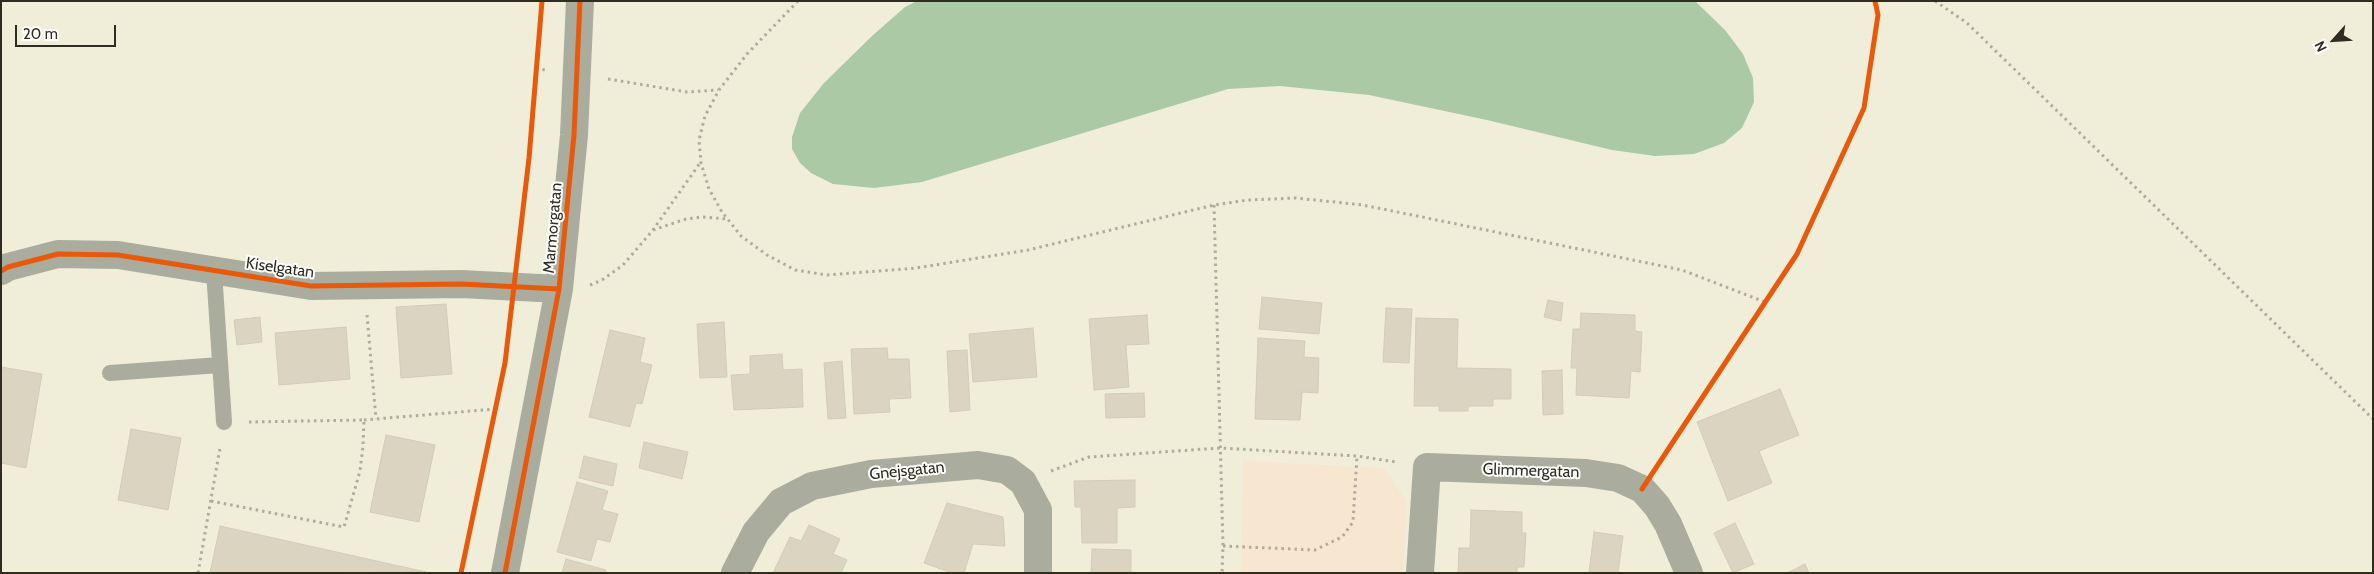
<!DOCTYPE html>
<html>
<head>
<meta charset="utf-8">
<style>
	body { margin:0 }
	#map { position:relative; width:2374px; height:574px; overflow:hidden; background:#f0eed9; font-family:Cabin,sans-serif }
	canvas { display:block }
	.frame { position:absolute; inset:0; border:2px solid #2f2d1f; pointer-events:none }
	.north { position:absolute; left:2309px; top:15px; width:50px; height:50px; -webkit-text-stroke:4px #fff; paint-order:stroke; rotate:244deg; font-size:14px; font-weight:700; line-height:20px; text-align:center; color:#2f2d1f }
	.north::after { content:''; display:block; margin:auto; width:18px; height:22px; background:#2f2d1f; clip-path:polygon(50% 0,100% 100%,50% 72%,0 100%) }
	.scale { position:absolute; left:15px; top:25px; width:101px; height:22px; box-sizing:border-box; border:2px solid #2f2d1f; border-top:0; padding-left:6px; font-size:15px; line-height:18px; white-space:nowrap; color:#2f2d1f; -webkit-text-stroke:4px #fff; paint-order:stroke }
</style>
</head>
<body>
<div id="map">
<canvas width="2374" height="574"></canvas>
<div class="frame"></div>
<div class="north">N</div>
<div class="scale">20 m</div>
</div>
<script>
const ctx = document.querySelector('canvas').getContext('2d');
ctx.lineJoin = 'round';
function paint(path, color) { ctx.fillStyle = color; ctx.fill(path, 'evenodd'); }
const toPath = rows => new Path2D(rows.map(r => 'M' + r).join(''));
function strokePath(path, color, width, dash) { ctx.strokeStyle = color; ctx.lineWidth = width; ctx.lineCap = dash ? 'butt' : 'round'; ctx.setLineDash(dash || []); ctx.stroke(path); }
function drawText(font, color, halo, rows, align = 'center') {
  ctx.font = font + ' Cabin,sans-serif'; ctx.lineWidth = 4; ctx.setLineDash([]); ctx.textBaseline = 'middle'; ctx.strokeStyle = halo; ctx.fillStyle = color; for (const [text, x, y, turn = 0] of rows) {
    ctx.save(); ctx.translate(x, y); ctx.rotate((+turn || 0) * Math.PI / 180); ctx.textAlign = isNaN(turn) ? turn : align; if (halo) ctx.strokeText(text, 0, 0); ctx.fillText(text, 0, 0); ctx.restore();
  }
}
const green = toPath([
	[1243,461,1384,468,1407,502,1403,573,1241,573]
]);
const water = toPath([
	[917,1,1695,1,1725,30,1743,54,1753,78,1754,102,1742,128,1724,143,1694,154,1655,156,1612,150,1487,120,1369,95,1280,86,1228,89,922,182,874,188,833,184,811,173,800,163,792,149,792,137,800,113,824,83,872,36,905,7]
]);
const building = toPath([
	[1262,297,1322,303,1319,334,1259,329,1262,297],
	[1548,300,1563,303,1561,321,1544,317,1548,300],
	[446,304,452,374,401,378,396,307,446,304],
	[1386,308,1412,309,1409,363,1383,362,1386,308],
	[1581,313,1635,315,1635,331,1642,332,1640,372,1631,371,1629,398,1576,395,1577,368,1571,368,1573,329,1580,329,1581,313],
	[1147,315,1149,344,1126,345,1129,387,1094,390,1089,319,1147,315],
	[260,317,262,342,237,345,234,320,260,317],
	[1416,318,1458,319,1457,368,1511,369,1511,399,1493,399,1493,406,1468,406,1468,411,1439,411,1439,406,1414,406,1416,318],
	[724,322,727,377,700,378,697,324,724,322],
	[346,327,350,379,279,385,275,333,346,327],
	[1033,328,1037,377,973,382,969,334,1033,328],
	[610,330,645,338,640,362,652,365,642,404,636,403,630,427,589,417,610,330],
	[1258,338,1305,341,1304,357,1319,358,1318,393,1302,392,1300,420,1255,419,1258,338],
	[887,348,888,359,909,359,911,398,889,399,890,412,854,414,851,349,887,348],
	[967,350,970,410,950,412,947,351,967,350],
	[782,354,783,370,802,369,803,407,734,410,731,375,750,374,750,356,782,354],
	[842,361,846,418,828,419,824,363,842,361],
	[1,367,42,374,26,468,1,463,1,367],
	[1562,370,1563,414,1543,415,1542,371,1562,370],
	[1780,389,1799,435,1759,451,1772,483,1728,501,1697,422,1780,389],
	[1144,393,1145,417,1106,418,1105,394,1144,393],
	[131,429,181,438,168,510,118,500,131,429],
	[386,435,435,445,419,522,370,512,386,435],
	[644,442,688,452,682,479,639,468,644,442],
	[584,456,617,464,613,486,579,478,584,456],
	[1135,480,1135,507,1117,508,1117,543,1082,543,1081,507,1075,507,1074,481,1135,480],
	[577,482,608,491,602,510,618,514,610,542,597,539,591,561,557,552,577,482],
	[947,503,1003,517,1005,546,973,544,964,573,952,573,924,563,947,503],
	[1471,510,1522,512,1522,533,1526,533,1524,567,1517,567,1517,573,1458,573,1459,548,1470,548,1471,510],
	[1735,523,1754,564,1733,573,1714,533,1735,523],
	[809,525,840,539,833,554,847,560,841,573,773,573,790,537,801,541,809,525],
	[220,526,426,572,210,573,220,526],
	[1594,532,1623,536,1618,573,1589,573,1594,532],
	[1092,549,1131,550,1131,573,1091,573,1092,549],
	[566,559,606,570,605,573,562,573,566,559],
	[1805,564,1809,573,1787,573,1805,564]
]);
const path = toPath([
	[798,1,747,54,719,90,705,116,699,140,701,163,709,189,722,212,741,236,767,255,795,270,827,275,916,268,1028,250,1214,205,1248,200,1296,198,1363,205,1682,270,1765,302],
	[1935,1,1967,23,2373,419],
	[536,68,545,70],
	[608,79,687,92,718,90],
	[1214,205,1223,546,1222,573],
	[653,230,686,219,702,217,727,219],
	[590,285,602,280,623,265,653,230,700,163],
	[367,315,376,419],
	[364,420,495,409],
	[1051,471,1089,457,1220,448,1357,456,1396,462],
	[211,501,344,527,360,471,363,446,364,420,249,422],
	[1223,546,1315,550,1342,537,1353,522,1357,456],
	[198,573,220,448]
]);
const service = toPath([
	[214,271,224,422],
	[110,373,220,365]
]);
const minor = toPath([
	[1,271,8,267,58,254,118,255,311,286,461,284,559,289],
	[505,573,559,289,574,135,580,1],
	[735,573,756,532,781,502,812,486,871,474,978,465,1007,470,1023,482,1038,510,1038,573],
	[1420,573,1427,467,1586,473,1618,478,1642,489,1657,506,1668,524,1689,573]
]);
const cycleway = toPath([
	[1,271,8,267,58,254,118,255,311,286,461,284,559,289],
	[1642,489,1797,254,1864,108,1878,15,1875,1],
	[461,573,505,363,529,158,542,1],
	[505,573,559,289,574,135,580,1]
]);
const streetNames = [
	["Marmorgatan",553,228,-85],
	["Kiselgatan",280,268,8],
	["Gnejsgatan",907,471,-6],
	["Glimmergatan",1531,471,2]
];
paint(green, '#f7e6d0');
paint(water, '#abc9a4');
paint(building, '#dbd4c1');
strokePath(building, '#d0ccbc', 1);
strokePath(path, '#acad9e', 3, [2.5, 4]);
strokePath(service, '#aaad9d', 16);
strokePath(minor, '#aaad9d', 28);
strokePath(cycleway, '#e8590c', 5);
drawText('16px', '#2f2d1f', '#fff', streetNames);
</script>
</body>
</html>
